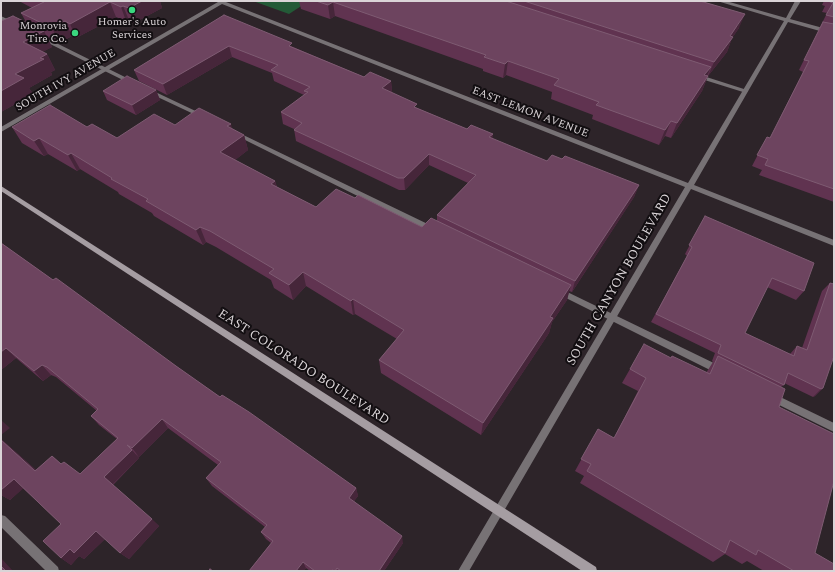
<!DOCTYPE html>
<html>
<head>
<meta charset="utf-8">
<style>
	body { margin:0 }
	#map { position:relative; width:835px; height:572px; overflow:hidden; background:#2d2429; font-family:Spectral,serif }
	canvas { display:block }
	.frame { position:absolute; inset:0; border:2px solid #dad4d7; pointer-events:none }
</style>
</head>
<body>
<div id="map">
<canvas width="835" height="572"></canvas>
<div class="frame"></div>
</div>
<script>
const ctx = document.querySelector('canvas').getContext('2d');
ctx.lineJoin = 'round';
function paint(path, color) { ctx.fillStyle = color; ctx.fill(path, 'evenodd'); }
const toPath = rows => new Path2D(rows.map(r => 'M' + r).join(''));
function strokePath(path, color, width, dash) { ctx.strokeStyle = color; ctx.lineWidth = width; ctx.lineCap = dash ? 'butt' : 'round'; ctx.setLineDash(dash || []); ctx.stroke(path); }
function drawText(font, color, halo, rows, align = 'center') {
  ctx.font = font + ' Spectral,serif'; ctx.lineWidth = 4; ctx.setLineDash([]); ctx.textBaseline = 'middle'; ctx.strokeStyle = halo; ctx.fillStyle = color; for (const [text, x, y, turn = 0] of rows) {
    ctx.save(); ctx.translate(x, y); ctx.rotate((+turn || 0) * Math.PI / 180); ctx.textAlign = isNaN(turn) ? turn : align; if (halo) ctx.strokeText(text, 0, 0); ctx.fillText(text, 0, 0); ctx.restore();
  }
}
const green = toPath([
	[253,1,309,1,289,14]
]);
const lane = toPath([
	[1,16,15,23,16,24,11,25,1,20,1,16],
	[40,35,135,82,136,83,135,84,131,84,38,38,37,37,40,35],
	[697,74,747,90,748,91,745,93,743,92,695,77,694,76,697,74],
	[149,89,204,115,205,116,204,117,200,117,147,92,146,91,149,89],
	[235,131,436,228,437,230,433,233,430,232,233,134,232,133,235,131],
	[559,288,722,367,723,370,722,373,719,374,716,373,556,293,555,291,556,289,559,288],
	[772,393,834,423,834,432,769,400,767,397,769,394,772,393],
	[1,515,5,516,58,567,59,571,46,571,1,527,1,515]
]);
const street = toPath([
	[216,1,227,1,226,2,688,183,784,21,717,1,726,1,786,18,795,1,801,1,790,19,834,31,834,35,788,22,694,185,834,240,834,246,691,189,469,571,458,571,685,187,222,4,1,132,1,127,218,2,216,1]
]);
const secondary = toPath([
	[1,186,596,567,597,571,582,571,1,191,1,186]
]);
const wall = toPath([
	[19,1,160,1,162,8,134,23,129,20,126,21,116,17,76,38,72,36,59,43,47,37,52,47,42,52,47,54,55,70,51,72,52,75,29,88,33,94,1,112,26,22,21,13,32,8],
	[299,1,700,1,739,28,732,38,727,52,708,76,702,91,671,138,665,136,659,145,592,119,593,115,551,99,552,92,506,75,503,78,483,71,483,69,335,16,330,19,301,9],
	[824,1,834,1,834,202,759,175,762,170,752,166,767,137,770,138,803,72,799,70,827,13,822,12,825,6,822,5],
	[224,15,293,47,364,77,391,81,392,92,391,92,417,108,467,129,493,134,492,139,547,161,562,159,639,185,634,197,572,292,569,291,567,300,552,322,549,333,481,435,381,373,379,360,397,339,355,314,353,315,306,286,293,300,274,288,271,280,216,247,206,242,203,245,154,216,152,213,119,194,118,192,80,169,77,171,48,154,44,156,22,143,12,127,87,127,117,138,175,125,232,129,244,135,248,150,235,160,275,181,277,187,316,207,355,198,422,227,437,221,437,215,468,183,429,165,405,190,399,190,296,141,294,129,283,124,281,112,304,95,274,81,272,73,232,57,167,95,139,81,134,70],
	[156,90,160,100,136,115,107,100,103,91],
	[705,216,804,291,796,300,767,287,745,333,790,354,797,346,802,348,822,291,830,283,823,388,815,396,813,397,784,383,784,385,781,387,779,407,815,553,834,571,764,571,747,561,742,564,725,554,713,562,580,483,584,476,575,471,598,429,614,438,638,391,622,383,630,369,671,358,706,373,713,362,712,361,715,353,651,322,687,256,685,254],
	[1,243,53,280,220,397,356,488,358,496,354,501,403,543,384,571,310,571,306,568,304,571,249,571,271,543,266,539,261,532,265,527,212,486,206,478,218,465,168,428,139,457,136,454,139,458,113,485,159,526,129,559,120,553,105,539,84,559,79,556,71,565,61,558,61,524,23,488,10,500,1,495,1,439,36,470,52,456,61,464,80,474,117,439,99,425,91,416,97,411,56,377,51,375,43,381,16,358,1,370]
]);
const shadedWall = toPath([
	[142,1,160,1,162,8,134,23,129,8],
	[110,2,116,17,76,38,70,24],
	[333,2,335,16,330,19,328,5],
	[123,6,129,20,126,21,121,7],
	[745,14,739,28,732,38,727,52,708,76,714,62],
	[65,21,72,36,59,43,52,28],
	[44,31,52,47,31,58,23,42],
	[229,46,232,57,167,95,163,84],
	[47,54,55,70,51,72,52,75,29,88,33,94,1,112,1,91,15,74,40,58],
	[508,61,506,75,503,78,505,64],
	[711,67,705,81,704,75],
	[708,76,702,91,671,138,677,123],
	[391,81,392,92,382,100,382,88],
	[156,90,160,100,136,115,132,105],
	[671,121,665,136,659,145,665,130],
	[231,124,235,139,227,126],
	[493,134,492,145,489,137],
	[244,135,248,150,225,168,220,152],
	[39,138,48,154,44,156,34,141],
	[71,153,80,169,77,171,68,155],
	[429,154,429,165,405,190,404,178],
	[275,181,279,196,271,184],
	[639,185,634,197,572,292,575,281],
	[200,227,206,242,203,245,196,230],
	[303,272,306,286,293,300,289,285],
	[571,285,567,300,552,322,549,333,481,435,483,423,550,317],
	[353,299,355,314,353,315,351,301],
	[6,348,16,358,1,370,1,352],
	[42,365,51,375,43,381,34,371],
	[823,388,815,396,813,397,821,389],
	[162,419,168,428,139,457,132,448],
	[1,420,10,428,1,435],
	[1,439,46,479,35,471,1,440],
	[132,450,139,458,112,485,104,477],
	[14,479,25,487,10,500,1,495,1,490],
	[356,488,358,496,351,505,349,498],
	[152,519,159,526,129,559,120,553],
	[96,531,106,538,84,559,79,556,71,565,61,558,70,549],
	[402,536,403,543,384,571,379,571],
	[1,558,13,571,6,571,1,566],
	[303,562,306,568,304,571,296,571]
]);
const building = toPath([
	[42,1,142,1,129,8,123,6,121,7,110,2,70,24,65,21,52,28,21,13,44,2,42,1],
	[316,1,506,1,711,67,704,75,708,76,677,123,671,121,665,130,596,105,599,102,554,85,559,79,508,61,505,64,484,57,486,55,333,2,328,5,316,1],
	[524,1,700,1,745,14,730,36,733,37,714,62,524,1],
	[828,1,834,1,834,17,826,15,833,3,828,1],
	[224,15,292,43,289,46,364,77,370,72,391,81,382,88,417,104,414,107,467,129,471,125,493,134,489,137,547,161,552,155,562,159,565,156,639,185,575,281,437,215,476,175,429,154,404,178,398,178,294,130,302,123,281,112,308,92,304,91,310,87,271,70,278,65,229,46,163,84,134,70,224,15],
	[13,16,44,31,23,42,47,54,40,58,44,59,15,74,24,78,1,91,1,21,13,16],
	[823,22,834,24,834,189,765,165,768,159,757,155,767,137,770,138,809,61,804,60,823,22],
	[127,76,156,90,132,105,103,91,127,76],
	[50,105,87,127,92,124,117,138,154,114,175,125,199,108,231,124,227,126,244,135,220,152,275,181,271,184,316,207,336,189,355,198,358,195,422,227,431,218,571,285,550,317,553,318,483,423,379,360,404,330,353,299,351,301,303,272,289,285,269,273,274,269,210,231,200,227,196,230,146,201,148,199,111,179,112,178,71,153,68,155,39,138,34,141,12,127,50,105],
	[705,216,814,263,804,291,772,278,745,333,794,356,797,346,807,350,830,283,834,284,834,356,823,388,821,389,788,373,784,385,718,353,721,345,656,314,692,247,689,245,705,216],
	[1,243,53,280,56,278,176,366,220,397,222,395,249,412,356,488,349,498,402,536,379,571,341,571,337,568,335,571,332,570,332,571,315,571,303,562,296,571,249,571,273,541,261,532,267,525,206,478,221,462,162,419,132,448,127,445,132,450,104,477,152,519,120,553,96,531,74,553,70,549,61,558,43,541,61,524,14,479,1,490,1,440,35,471,52,456,61,464,64,462,80,474,118,438,91,416,98,409,47,367,42,365,34,371,6,348,1,352,1,243],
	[644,344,671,358,672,356,710,374,718,356,785,389,779,407,834,434,834,481,815,553,834,564,834,571,794,571,758,550,756,555,730,540,725,553,587,471,591,464,581,459,598,429,614,438,646,378,630,369,644,344],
	[1,566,6,571,1,571,1,566],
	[210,569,213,571,208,571,210,569]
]);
const markers = [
	[132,10,4,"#3ad77f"],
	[75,33,4,"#3ad77f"]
];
const farPoinames = [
	["Homer's Auto",132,23],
	["Services",132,36],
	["Monrovia",67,27,"right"],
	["Tire Co.",67,40,"right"]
];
const farStreetnames = [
	["SOUTH IVY AVENUE",66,81,-30],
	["EAST LEMON AVENUE",530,113,21]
];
const streetNames = [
	["SOUTH CANYON BOULEVARD",620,280,-60],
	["EAST COLORADO BOULEVARD",303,368,33]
];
paint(green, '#235a37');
paint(lane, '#777275');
paint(street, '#777275');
paint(secondary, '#a59da2');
paint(wall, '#603350');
paint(shadedWall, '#46263a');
paint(building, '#6d445f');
strokePath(building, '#7e5b72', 1);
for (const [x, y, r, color] of markers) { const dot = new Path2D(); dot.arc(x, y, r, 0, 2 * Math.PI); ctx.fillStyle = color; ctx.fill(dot); strokePath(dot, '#120e11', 1.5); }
drawText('11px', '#dad4d7', '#120e11', farPoinames);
drawText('11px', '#dad4d7', '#120e11', farStreetnames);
drawText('13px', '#dad4d7', '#120e11', streetNames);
</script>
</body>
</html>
